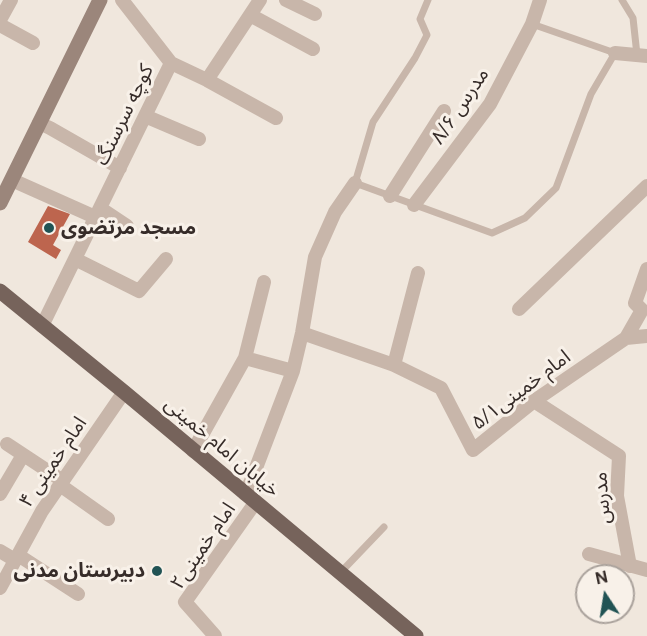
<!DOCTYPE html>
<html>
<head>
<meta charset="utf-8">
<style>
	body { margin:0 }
	#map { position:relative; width:647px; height:636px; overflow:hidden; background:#f0e7dd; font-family:"Public Sans",sans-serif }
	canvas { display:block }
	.north { position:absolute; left:575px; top:564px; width:60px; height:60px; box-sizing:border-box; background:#f8f1e9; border:2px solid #aaa29c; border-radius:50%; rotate:348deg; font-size:16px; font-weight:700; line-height:24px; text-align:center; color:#362c29 }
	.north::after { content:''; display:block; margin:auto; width:21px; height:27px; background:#215354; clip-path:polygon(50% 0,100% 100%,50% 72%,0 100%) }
</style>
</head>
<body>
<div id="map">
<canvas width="647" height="636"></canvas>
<div class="north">N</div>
</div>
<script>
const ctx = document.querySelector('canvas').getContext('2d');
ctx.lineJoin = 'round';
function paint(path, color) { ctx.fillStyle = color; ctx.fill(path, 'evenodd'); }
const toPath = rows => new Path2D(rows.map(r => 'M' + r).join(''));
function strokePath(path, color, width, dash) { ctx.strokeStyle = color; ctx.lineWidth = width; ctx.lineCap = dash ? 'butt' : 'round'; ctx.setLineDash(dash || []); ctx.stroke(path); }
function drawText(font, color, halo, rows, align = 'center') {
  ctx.font = font + ' "Public Sans","Noto Sans Arabic",sans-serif'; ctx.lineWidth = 6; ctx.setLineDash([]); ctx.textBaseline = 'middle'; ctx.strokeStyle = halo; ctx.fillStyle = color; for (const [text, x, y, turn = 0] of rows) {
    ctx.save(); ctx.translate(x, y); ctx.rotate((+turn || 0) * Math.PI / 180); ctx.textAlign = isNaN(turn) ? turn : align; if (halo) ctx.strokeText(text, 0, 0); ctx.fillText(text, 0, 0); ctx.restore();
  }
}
const building = toPath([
	[48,206,70,214,53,245,61,250,56,259,28,242]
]);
const lane = toPath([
	[428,0,420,19,427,35,415,58,373,122,355,183,492,233,525,218,556,188,591,94,615,53,532,24],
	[622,0,633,18,637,55],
	[340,573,384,527]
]);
const street = toPath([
	[286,0,315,14],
	[250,15,313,49],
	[0,20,11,0],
	[0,25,33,43],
	[615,53,647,56],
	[171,63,207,80,276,118],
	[207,80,260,0],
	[145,116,199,139],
	[39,123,50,128,120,168],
	[12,180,95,217],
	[390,196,444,111],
	[414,205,490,104,532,24,540,0],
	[100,208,127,226],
	[75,259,139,291,166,259],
	[519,309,647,186],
	[42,326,171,63,122,0],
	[302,333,394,365,441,388,473,450,534,401,626,338,642,310,635,303,647,269],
	[626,338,647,336],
	[245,358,264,282],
	[394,365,418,273],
	[534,401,619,456,617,496,630,566],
	[7,444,63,481],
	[193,451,245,358,293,371],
	[60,485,108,519],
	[0,494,23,455],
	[245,494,251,481,293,371,302,333,315,257,335,212,355,183],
	[0,551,15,560],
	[589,554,647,570],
	[18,555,78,594],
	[0,588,42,511,124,392],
	[215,636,185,602,255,503]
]);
const secondary = toPath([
	[0,203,100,0]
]);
const primary = toPath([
	[0,291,124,392,416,636]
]);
const markers = [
	[49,228,6,"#215354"],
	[157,571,6,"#215354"]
];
const streetNames = [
	["مدرس ۸/۶",460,106,-56],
	["کوچه سرسنگ",124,115,-64],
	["امام خمینی۵/۱",521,390,-37],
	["خیابان امام خمینی",222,447,40],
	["امام خمینی ۴",53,462,-56],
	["مدرس",602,498,-94],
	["امام خمینی۲",203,546,-56]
];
const poiNames = [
	["مسجد مرتضوی",61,228],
	["دبیرستان مدنی",145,571,"right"]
];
paint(building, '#bd654e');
strokePath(lane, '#c8b6aa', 7);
strokePath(street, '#c8b6aa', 14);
strokePath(secondary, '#9b867b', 15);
strokePath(primary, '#76635b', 15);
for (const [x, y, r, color] of markers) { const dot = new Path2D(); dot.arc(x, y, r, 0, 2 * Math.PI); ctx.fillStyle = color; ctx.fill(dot); strokePath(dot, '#f8f1e9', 2); }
drawText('20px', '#362c29', '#f8f1e9', streetNames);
drawText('bold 20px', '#362c29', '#f8f1e9', poiNames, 'left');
</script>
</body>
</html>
